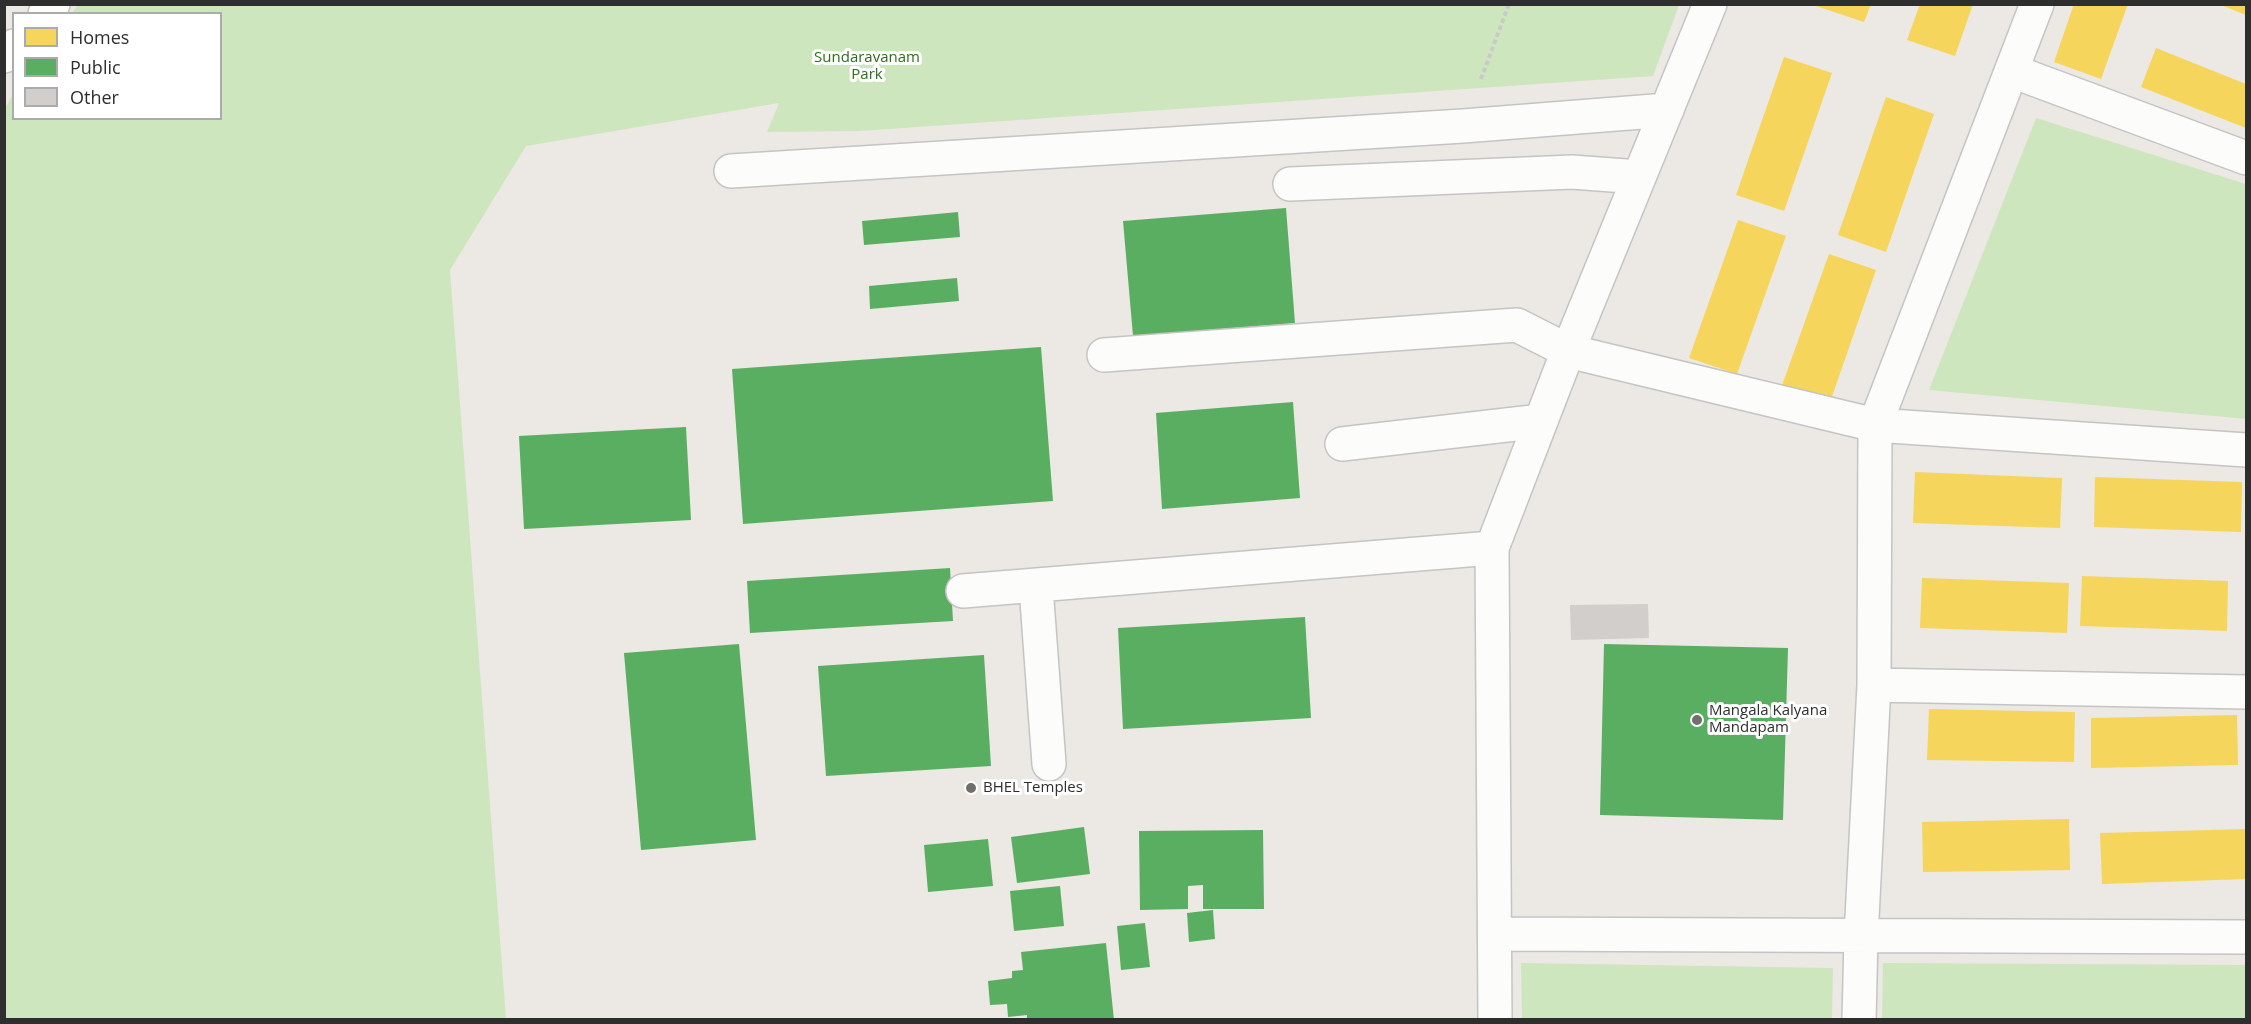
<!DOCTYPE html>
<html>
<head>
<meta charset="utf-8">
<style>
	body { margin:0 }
	#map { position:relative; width:2251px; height:1024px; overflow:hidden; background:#ece8e4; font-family:"Open Sans",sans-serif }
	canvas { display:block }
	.frame { position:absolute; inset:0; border:6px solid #2e2e2e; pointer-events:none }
	.legend { position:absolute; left:12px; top:12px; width:210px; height:108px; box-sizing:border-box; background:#fff; border:2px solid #ababab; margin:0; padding:8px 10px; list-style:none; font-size:18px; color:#2e2e2e }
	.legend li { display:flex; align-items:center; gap:12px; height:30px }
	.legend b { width:30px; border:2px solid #ababab }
</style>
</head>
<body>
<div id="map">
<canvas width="2251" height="1024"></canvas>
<div class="frame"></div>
<ul class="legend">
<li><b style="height:16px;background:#f6d55c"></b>Homes</li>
<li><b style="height:16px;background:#5aae61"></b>Public</li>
<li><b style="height:16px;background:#d1cecb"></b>Other</li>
</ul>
</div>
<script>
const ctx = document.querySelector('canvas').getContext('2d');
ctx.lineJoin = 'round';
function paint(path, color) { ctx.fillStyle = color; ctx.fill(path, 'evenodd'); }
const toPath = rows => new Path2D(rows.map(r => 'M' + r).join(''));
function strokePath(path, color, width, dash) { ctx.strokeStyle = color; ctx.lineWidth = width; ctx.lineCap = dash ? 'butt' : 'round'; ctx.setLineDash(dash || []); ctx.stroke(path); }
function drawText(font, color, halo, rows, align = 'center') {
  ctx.font = font + ' "Open Sans",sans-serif'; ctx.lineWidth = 6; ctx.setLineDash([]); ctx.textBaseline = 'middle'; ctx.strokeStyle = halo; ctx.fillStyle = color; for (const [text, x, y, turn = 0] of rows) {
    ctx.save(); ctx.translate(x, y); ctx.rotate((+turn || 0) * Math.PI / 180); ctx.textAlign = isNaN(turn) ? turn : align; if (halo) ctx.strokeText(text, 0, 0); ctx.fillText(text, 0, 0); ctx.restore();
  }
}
const green = toPath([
	[78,5,78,4,1679,5,1653,76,860,131,767,132,779,103,526,146,450,270,506,1019,5,1019,5,108,13,95,14,118,220,118,220,14,72,13],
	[2036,118,2246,184,2246,419,1929,390],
	[1521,963,1833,968,1832,1019,1522,1019],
	[1883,963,2246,965,2246,1019,1882,1019]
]);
const homes = toPath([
	[1817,4,1871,4,1864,22,1816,6],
	[1920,4,1973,4,1955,56,1907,40],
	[2074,4,2128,4,2101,79,2054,62],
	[2246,4,2246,15,2221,5,2221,4],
	[2156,48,2246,84,2246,128,2141,87],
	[1784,57,1832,73,1784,211,1736,195],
	[1886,97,1934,114,1886,252,1838,235],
	[1738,220,1786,236,1737,374,1689,358],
	[1829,254,1876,270,1828,408,1780,391],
	[1915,472,2062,478,2060,528,1913,523],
	[2095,477,2242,482,2241,532,2094,527],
	[2082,576,2228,581,2227,631,2080,626],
	[1922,578,2069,583,2067,633,1920,628],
	[1929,709,2075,712,2074,762,1927,760],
	[2237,715,2238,765,2091,768,2091,718],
	[2069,819,2070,870,1923,872,1922,822],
	[2246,829,2246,879,2102,884,2100,833]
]);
const public = toPath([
	[1286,208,1295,323,1133,336,1123,221],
	[958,212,960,237,864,245,862,221],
	[957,278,959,301,870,309,869,286],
	[1041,347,1053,501,743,524,732,369],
	[1293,402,1300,498,1162,509,1156,413],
	[686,427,691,520,524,529,519,436],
	[950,568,953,621,750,633,747,581],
	[1305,617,1311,718,1123,729,1118,628],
	[739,644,756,840,641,850,624,653],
	[1604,644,1788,648,1783,820,1600,815],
	[984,655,991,766,826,776,818,666],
	[1084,827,1090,874,1017,883,1011,837],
	[1263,830,1264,909,1203,909,1203,885,1188,886,1188,909,1140,910,1139,831],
	[988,839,993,886,928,892,924,845],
	[1060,886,1064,926,1014,931,1010,891],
	[1213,910,1215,939,1189,942,1187,913],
	[1145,923,1150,967,1121,970,1117,926],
	[1106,943,1114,1020,1027,1020,1027,1015,1008,1017,1007,1004,990,1005,988,981,1012,978,1012,971,1023,970,1021,952]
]);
const building = toPath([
	[1648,604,1649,638,1571,640,1570,605]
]);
const path = toPath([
	[1481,79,1509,4]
]);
const minor = toPath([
	[45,14,53,4],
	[4,56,14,46],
	[2012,71,2246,158],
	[731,171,1463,126,1667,110],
	[1290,184,1572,172,1639,177],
	[1104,355,1517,325,1568,351,1875,425,2246,450],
	[1342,444,1541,421],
	[1036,587,1049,764],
	[963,591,1492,548],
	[1874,685,2246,692],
	[1496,934,2246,937],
	[1495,1020,1492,548,1568,351,1710,4],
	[1859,1020,1861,937,1874,685,1875,425,2037,4]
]);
const markers = [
	[1697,720,6,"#706f6e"],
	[971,788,6,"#706f6e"]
];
const parkNames = [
	["Sundaravanam",867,58],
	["Park",867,75]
];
const poiNames = [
	["Mangala Kalyana",1709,711],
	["Mandapam",1709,728],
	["BHEL Temples",983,788]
];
paint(green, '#cee6be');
paint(homes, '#f6d55c');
paint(public, '#5aae61');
paint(building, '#d1cecb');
strokePath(minor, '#c5c4c5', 36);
strokePath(path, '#c9c9c8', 4, [4.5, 3]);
strokePath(minor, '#fcfcfb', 33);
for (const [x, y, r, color] of markers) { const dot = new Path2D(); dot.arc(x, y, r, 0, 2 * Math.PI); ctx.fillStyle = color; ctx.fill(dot); strokePath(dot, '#fff', 2); }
drawText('15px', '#2c6e1b', '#fff', parkNames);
drawText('15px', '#2e2e2e', '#fff', poiNames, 'left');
</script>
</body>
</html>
